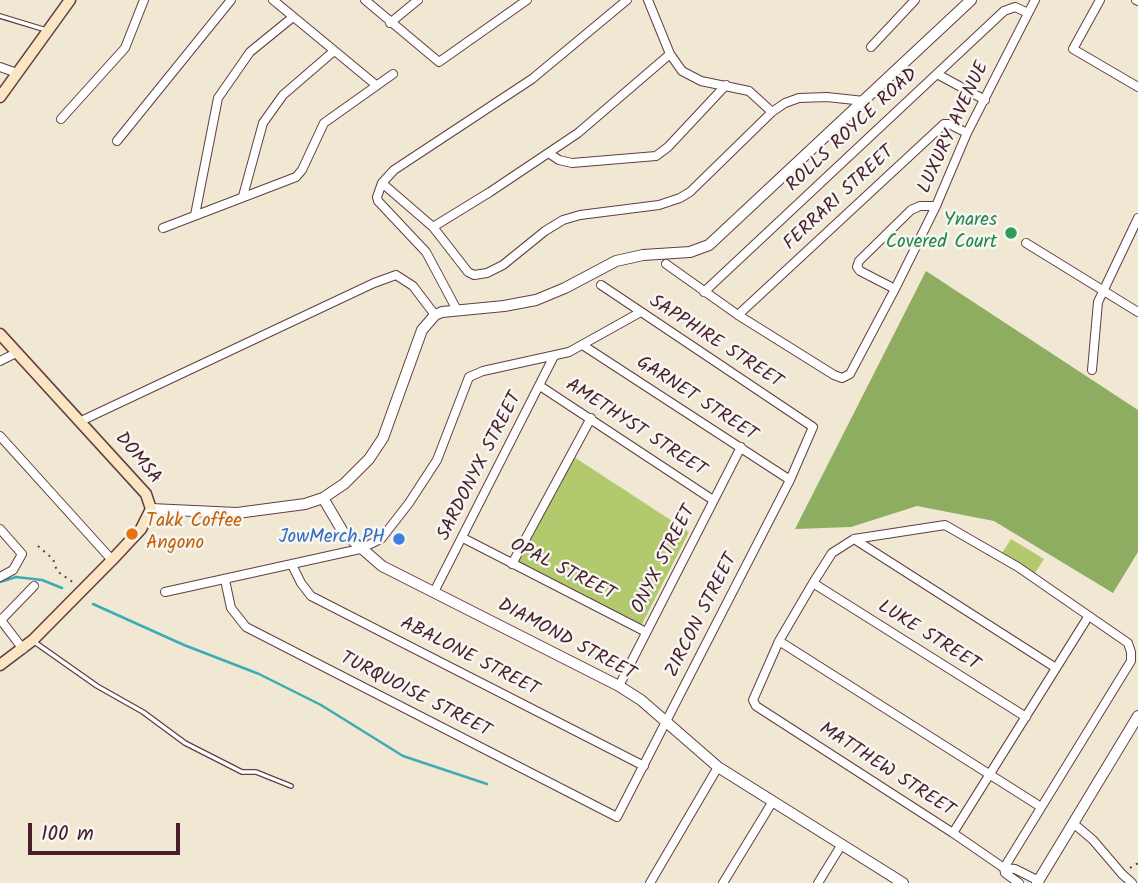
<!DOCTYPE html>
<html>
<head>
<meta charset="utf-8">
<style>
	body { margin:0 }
	#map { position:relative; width:1138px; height:883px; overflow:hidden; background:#f1e8d3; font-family:Kalam,sans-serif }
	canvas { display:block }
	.scale { position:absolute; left:28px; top:823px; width:152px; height:32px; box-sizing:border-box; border:4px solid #4a1f2b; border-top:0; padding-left:9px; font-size:21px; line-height:24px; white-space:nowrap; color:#4a1f2b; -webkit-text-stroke:5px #f6f6f2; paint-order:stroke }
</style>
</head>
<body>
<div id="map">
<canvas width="1138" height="883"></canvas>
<div class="scale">100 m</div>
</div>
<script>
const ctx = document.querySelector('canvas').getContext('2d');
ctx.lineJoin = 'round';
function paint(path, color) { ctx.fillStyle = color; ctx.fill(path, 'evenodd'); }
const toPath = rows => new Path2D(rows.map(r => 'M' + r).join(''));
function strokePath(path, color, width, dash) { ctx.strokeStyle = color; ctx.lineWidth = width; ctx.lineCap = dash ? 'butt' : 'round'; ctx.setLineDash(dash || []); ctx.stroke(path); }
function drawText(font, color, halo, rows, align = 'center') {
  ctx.font = font + ' Kalam,sans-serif'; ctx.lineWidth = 5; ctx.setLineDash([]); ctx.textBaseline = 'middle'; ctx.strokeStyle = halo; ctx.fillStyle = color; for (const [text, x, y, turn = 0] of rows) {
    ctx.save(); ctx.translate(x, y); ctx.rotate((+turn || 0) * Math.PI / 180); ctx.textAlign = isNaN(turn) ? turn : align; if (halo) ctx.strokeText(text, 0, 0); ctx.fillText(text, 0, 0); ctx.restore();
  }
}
const green = toPath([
	[574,457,689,532,641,626,517,563],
	[1011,539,1044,559,1035,573,1002,553]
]);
const forest = toPath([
	[926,271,1138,410,1138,552,1113,593,994,521,917,506,851,527,795,529]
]);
const stream = toPath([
	[0,582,16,577,42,580,62,588],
	[93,604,184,645,259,674,321,705,403,756,487,784]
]);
const path = toPath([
	[38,546,53,559,57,571,74,583],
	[1130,868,1138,863]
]);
const service = toPath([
	[0,16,46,30],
	[33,641,97,686,143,712,185,743,242,772,256,772,291,786]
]);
const minor = toPath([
	[273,0,376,85],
	[365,0,439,62,527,0],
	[648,0,670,54,682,71,701,81,749,91,772,112],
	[1100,0,1073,49,1138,87],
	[1136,0,1138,1],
	[390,23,418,0],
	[871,47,915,0],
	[0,67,17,73],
	[937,74,985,100],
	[61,119,125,48,144,0],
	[117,141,231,0],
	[550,154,559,160,572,163,656,156,668,147,726,85],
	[382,183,433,227,468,272,474,275,487,273,503,265,545,231,563,220,580,215,659,205,680,198,690,192,772,112,785,103,799,98,827,97,864,101],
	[243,196,263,123,283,95,334,51],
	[195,215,218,98,250,52,293,17],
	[433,227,490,192,578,133,670,54],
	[163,228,296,177,302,170,324,123,393,74],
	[1026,243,1138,312],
	[666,264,738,315,834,375,842,378,850,374,895,289,936,206,967,133,1035,0],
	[895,289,860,271,857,267,859,261,911,210,920,206,936,206],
	[704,292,1004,11,1015,7,1028,13],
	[457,310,426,252,378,201,377,197,382,183,394,170,532,79,627,0],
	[738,315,944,124,949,124,967,133],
	[584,346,790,480],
	[0,361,16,353],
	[1092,370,1098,302,1138,218],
	[540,386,713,500],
	[81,421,374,283,396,275,413,286,435,315],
	[0,436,112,560],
	[0,529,22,554,13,570,0,577],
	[463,538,646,632],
	[854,539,1056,668],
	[512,564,591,418],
	[292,565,301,583,311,596,644,766],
	[225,580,231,608,246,627,617,817,790,480,813,427,601,285],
	[813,583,1026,717],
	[165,592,360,549,381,539,409,503,437,460,469,377,483,371,569,352,639,313],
	[434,592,554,356],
	[0,619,23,649],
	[2,619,34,586],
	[779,641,1041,807],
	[619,686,741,447],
	[1073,823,1093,840,1122,874,1132,883],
	[953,833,1088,617],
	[1004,868,1131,661,1131,652,1128,643,1018,567,945,525,854,539,832,553,813,583,779,641,753,700,756,706,953,833,1004,868,1005,873,1019,883],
	[1004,868,1015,869,1039,881],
	[650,883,718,767],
	[723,883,773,801],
	[818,883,842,844]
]);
const tertiary = toPath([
	[323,498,343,532,382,566,619,686,641,700,718,767,903,883],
	[151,509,237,513,305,504,323,498,344,484,369,459,383,438,422,330,435,315,442,312,504,306,536,300,565,288,616,261,643,255,690,252,709,245,971,0],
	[1037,883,1138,716]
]);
const secondary = toPath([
	[0,97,70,0],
	[0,334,146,494,151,509,141,529,112,560,33,640,0,665]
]);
const markers = [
	[1011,233,7,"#2e9e5b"],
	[132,534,7,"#e8710a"],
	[399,539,7,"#3f7fe0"]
];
const streetNames = [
	["LUXURY AVENUE",955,128,-65],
	["ROLLS ROYCE ROAD",853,131,-43],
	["FERRARI STREET",840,199,-43],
	["SAPPHIRE STREET",715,343,33],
	["GARNET STREET",696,400,33],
	["AMETHYST STREET",635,429,33],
	["DOMSA",137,459,50],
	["SARDONYX STREET",481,467,-63],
	["ONYX STREET",665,560,-63],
	["OPAL STREET",562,571,27],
	["ZIRCON STREET",703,616,-63],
	["LUKE STREET",928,637,32],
	["DIAMOND STREET",566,641,28],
	["ABALONE STREET",469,658,27],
	["TURQUOISE STREET",415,696,27],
	["MATTHEW STREET",886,771,33]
];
const leisureNames = [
	["Ynares",997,222],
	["Covered Court",997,244]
];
const foodNames = [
	["Takk Coffee",146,523],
	["Angono",146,545]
];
const shopNames = [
	["JowMerch.PH",385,539]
];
paint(green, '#b3c96d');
paint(forest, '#8ead60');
strokePath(stream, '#3aacb5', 2.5);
strokePath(service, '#633d44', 6);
strokePath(minor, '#633d44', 10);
strokePath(tertiary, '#633d44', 12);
strokePath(secondary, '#633d44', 13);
strokePath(path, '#633d44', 2, [2, 5]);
strokePath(service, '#fff', 3.5);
strokePath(minor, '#fff', 8);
strokePath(tertiary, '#fff', 10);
strokePath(secondary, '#fbe6c4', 10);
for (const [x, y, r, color] of markers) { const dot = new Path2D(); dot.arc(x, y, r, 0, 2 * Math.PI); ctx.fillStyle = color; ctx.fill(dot); strokePath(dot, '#f6f6f2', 2.5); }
drawText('19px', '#4a1f2b', '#f6f6f2', streetNames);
drawText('19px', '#27864d', '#f6f6f2', leisureNames, 'right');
drawText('19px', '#c56008', '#f6f6f2', foodNames, 'left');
drawText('19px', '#366cbe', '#f6f6f2', shopNames, 'right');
</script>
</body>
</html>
